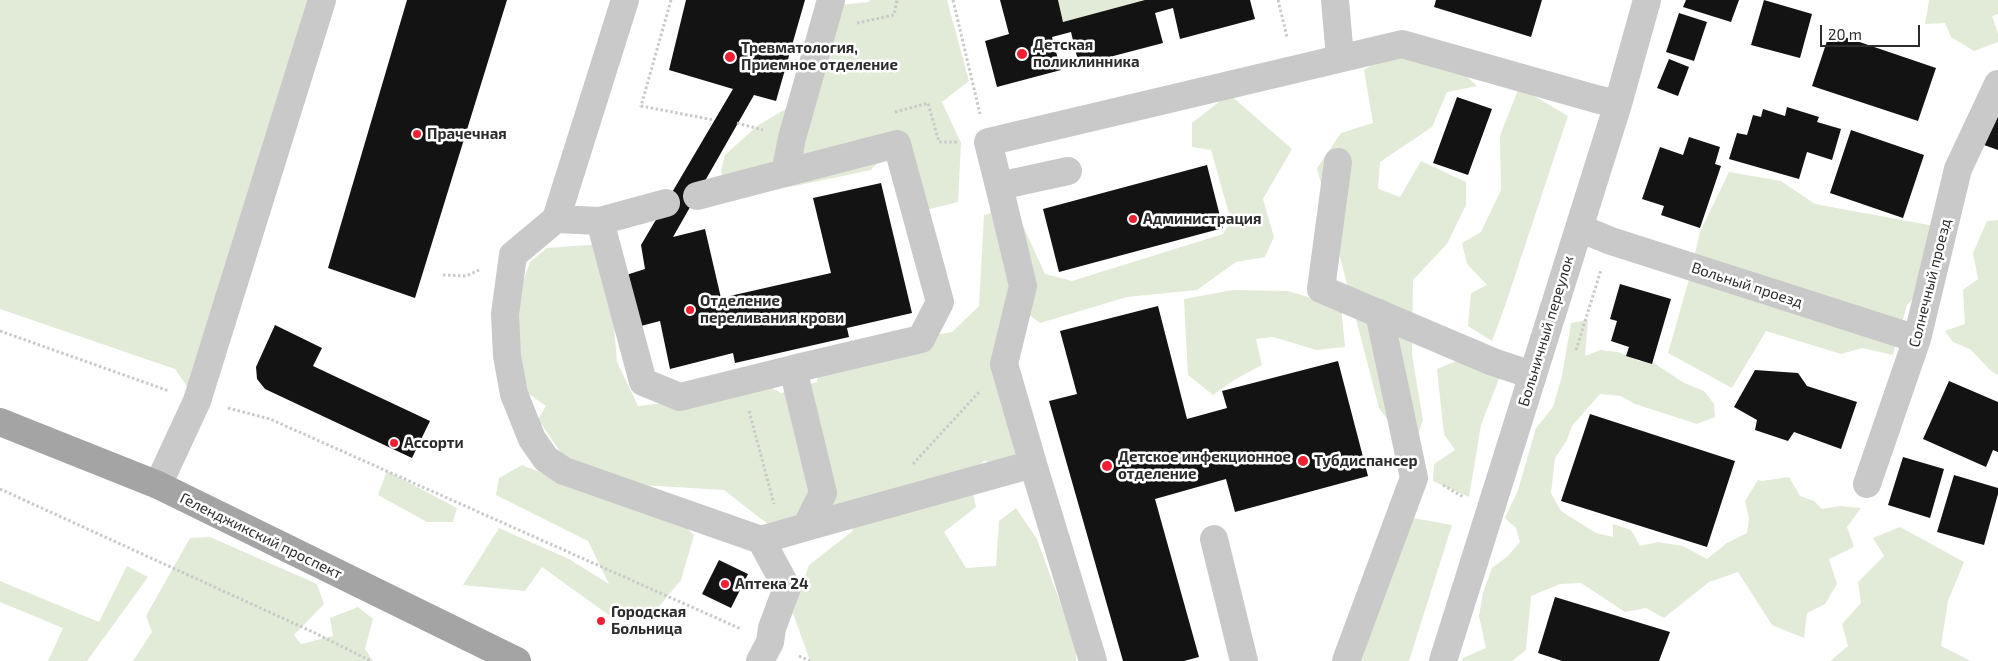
<!DOCTYPE html>
<html>
<head>
<meta charset="utf-8">
<style>
	body { margin:0 }
	#map { position:relative; width:1998px; height:661px; overflow:hidden; background:#fff; font-family:"Exo 2",sans-serif }
	canvas { display:block }
	.scale { position:absolute; left:1820px; top:25px; width:100px; height:22px; box-sizing:border-box; border:2px solid #2c2c2c; border-top:0; padding-left:6px; font-size:15px; line-height:18px; white-space:nowrap; color:#2c2c2c; -webkit-text-stroke:4px #fff; paint-order:stroke }
</style>
</head>
<body>
<div id="map">
<canvas width="1998" height="661"></canvas>
<div class="scale">20 m</div>
</div>
<script>
const ctx = document.querySelector('canvas').getContext('2d');
ctx.lineJoin = 'round';
function paint(path, color) { ctx.fillStyle = color; ctx.fill(path, 'evenodd'); }
const toPath = rows => new Path2D(rows.map(r => 'M' + r).join(''));
function strokePath(path, color, width, dash) { ctx.strokeStyle = color; ctx.lineWidth = width; ctx.lineCap = dash ? 'butt' : 'round'; ctx.setLineDash(dash || []); ctx.stroke(path); }
function drawText(font, color, halo, rows, align = 'center') {
  ctx.font = font + ' "Exo 2",sans-serif'; ctx.lineWidth = 5; ctx.setLineDash([]); ctx.textBaseline = 'middle'; ctx.strokeStyle = halo; ctx.fillStyle = color; for (const [text, x, y, turn = 0] of rows) {
    ctx.save(); ctx.translate(x, y); ctx.rotate((+turn || 0) * Math.PI / 180); ctx.textAlign = isNaN(turn) ? turn : align; if (halo) ctx.strokeText(text, 0, 0); ctx.fillText(text, 0, 0); ctx.restore();
  }
}
const green = toPath([
	[0,0,316,0,197,401,175,369,0,309],
	[870,0,947,0,969,81,942,102,961,143,958,202,922,211,891,149,871,170,790,187,749,187,725,184,721,171,725,155,757,126,804,98,828,6,869,2],
	[1058,0,1145,0,1145,1,1063,22],
	[1929,0,1998,0,1998,14,1992,16,1998,34,1998,42,1974,51,1951,37,1945,23,1925,24],
	[1387,55,1455,66,1477,86,1447,92,1432,127,1380,162,1378,189,1400,197,1421,161,1466,182,1466,205,1447,244,1413,280,1412,355,1423,420,1415,443,1391,424,1379,408,1317,168,1341,133,1373,123,1364,70],
	[1519,87,1568,116,1505,306,1492,341,1468,326,1471,293,1487,285,1467,264,1462,243,1481,232,1501,190,1500,136],
	[1229,94,1292,149,1263,199,1274,237,1265,257,1236,262,1197,290,1127,297,1040,323,1015,304,1023,463,1005,465,984,461,969,474,976,507,944,532,966,568,996,566,999,521,1016,508,1037,539,1076,646,1076,661,810,661,793,613,809,565,854,530,813,511,769,525,724,490,640,485,597,473,563,456,538,419,546,406,523,390,517,300,530,262,547,248,603,244,613,313,617,362,638,406,680,401,767,385,781,393,817,382,819,356,952,332,979,306,984,215,1014,206,1045,274,1072,281,1223,234,1231,221,1211,150,1192,147,1192,123],
	[1729,172,1781,181,1815,204,1940,227,1935,273,1907,305,1893,355,1862,348,1841,354,1766,331,1732,388,1668,353,1688,283,1700,232],
	[1998,220,1998,375,1991,371,1970,349,1953,342,1945,331,1965,324,1963,290,1978,279,1973,253,1987,221],
	[1233,290,1288,291,1341,307,1345,347,1316,350,1273,337,1256,339,1262,365,1234,380,1213,395,1188,375,1184,299],
	[1588,320,1585,356,1600,350,1618,352,1639,361,1651,361,1684,383,1704,391,1714,404,1715,417,1697,424,1635,404,1621,396,1600,394,1572,426,1567,440,1555,458,1551,493,1561,511,1596,533,1613,537,1613,524,1631,530,1640,546,1658,542,1683,546,1707,559,1727,543,1747,533,1749,519,1745,501,1758,480,1762,481,1789,477,1800,496,1814,501,1822,509,1840,506,1861,508,1847,527,1854,547,1829,559,1837,584,1825,604,1807,613,1804,638,1772,625,1738,572,1709,582,1664,618,1646,608,1625,612,1581,583,1560,584,1531,596,1526,650,1512,661,1462,661,1463,658,1486,648,1479,616,1483,593,1492,568,1508,556,1520,542,1516,528,1505,518,1518,490,1536,428,1553,407,1562,376,1571,323],
	[1471,355,1500,376,1481,425,1469,497,1433,481,1434,464,1455,450,1444,434,1437,369],
	[522,465,640,512,670,512,694,535,681,580,656,610,610,616,542,567,525,591,463,585,499,528,569,559,609,584,588,541,496,495,499,478],
	[387,471,457,508,453,522,427,522,378,495],
	[1408,517,1452,525,1409,661,1347,661],
	[1900,527,1964,562,1948,601,1941,646,1971,661,1830,661,1848,646,1842,624,1861,603,1858,582,1884,556,1873,538],
	[210,537,317,584,324,604,294,635,301,644,333,636,330,618,358,607,373,619,365,649,373,661,133,661,152,632,146,616,190,538],
	[127,566,148,577,87,661,48,661,63,628,0,602,0,581,99,622]
]);
const building = toPath([
	[407,0,507,0,415,298,328,268],
	[686,0,805,0,776,101,754,95,673,237,705,229,721,298,831,273,813,198,881,183,912,313,847,328,849,337,735,363,733,353,670,369,660,321,637,327,623,276,645,269,641,245,733,89,669,70],
	[1000,0,1058,0,1063,22,1145,0,1250,0,1255,19,1180,39,1173,8,1155,13,1163,43,1079,65,1071,32,1052,37,1061,70,997,87,985,41,1009,34],
	[1436,0,1542,0,1531,37,1434,7],
	[1686,0,1739,0,1731,22,1683,7],
	[1764,0,1812,14,1800,58,1751,45],
	[1679,13,1707,22,1694,61,1666,52],
	[1830,32,1936,68,1918,121,1812,86],
	[1669,59,1689,67,1678,96,1657,88],
	[1457,97,1492,109,1468,175,1433,163],
	[1998,106,1998,150,1984,145],
	[1787,107,1819,117,1817,122,1841,129,1832,160,1807,152,1799,179,1729,159,1737,133,1747,135,1753,115,1761,117,1763,109,1785,116],
	[1851,130,1924,155,1903,218,1830,193],
	[1689,137,1720,147,1715,164,1721,166,1700,228,1661,215,1664,206,1642,199,1660,147,1683,155],
	[1207,165,1223,228,1059,272,1043,209],
	[1620,284,1671,299,1652,364,1626,356,1629,347,1611,341,1617,321,1610,319],
	[1158,306,1187,419,1227,408,1222,391,1338,361,1368,476,1235,512,1226,479,1155,499,1199,657,1184,661,1123,661,1049,401,1077,394,1060,331],
	[275,325,322,348,313,366,430,421,412,458,265,389,257,379,256,367],
	[1755,370,1798,373,1807,386,1857,402,1841,449,1794,432,1788,441,1755,430,1757,420,1734,407],
	[1949,381,1998,402,1998,452,1993,450,1986,467,1923,439],
	[1590,414,1735,461,1707,547,1561,501],
	[1903,457,1944,469,1930,518,1888,505],
	[1954,475,1998,488,1998,494,1984,545,1937,532],
	[719,560,748,574,731,608,702,594],
	[1555,597,1670,632,1659,661,1562,661,1538,653]
]);
const path = toPath([
	[671,0,641,106,714,120],
	[953,0,980,114],
	[1278,0,1287,37],
	[857,23,894,15,897,0],
	[895,112,928,103,939,142,958,142],
	[737,123,763,130],
	[443,275,466,276,479,270],
	[0,331,169,391],
	[1576,350,1601,270],
	[228,408,270,419,741,629],
	[749,411,774,504],
	[913,464,980,391],
	[1443,485,1463,497],
	[0,489,315,633,371,661],
	[799,656,810,661]
]);
const minor = toPath([
	[625,0,556,219,513,255,505,314,507,356,514,394,532,439,546,459,564,471,761,540,787,588,772,628,770,642,760,661],
	[1335,0,1340,58],
	[1338,162,1321,289,1493,362,1532,375],
	[1068,171,999,186,988,142,1402,44,1596,99,1618,104],
	[785,173,897,144,940,302,921,339,793,369],
	[999,186,1023,286,1004,364,1033,464],
	[697,196,785,173,792,138,831,0],
	[556,219,600,221,666,203],
	[600,221,643,382,680,397,793,369,823,493,806,527,761,540],
	[1579,228,1611,241,1917,339],
	[1867,484,1917,339,1958,169,1998,84],
	[158,485,197,401,322,0],
	[806,527,1033,464,1093,661],
	[1214,539,1244,661],
	[1346,661,1414,478,1379,313],
	[1443,661,1618,104,1647,0]
]);
const major = toPath([
	[0,422,158,485,517,661]
]);
const markers = [
	[1022,54,6,"#f21e31"],
	[730,57,6,"#f21e31"],
	[417,134,5,"#f21e31"],
	[1133,219,5,"#f21e31"],
	[690,310,5,"#f21e31"],
	[394,443,5,"#f21e31"],
	[1303,461,6,"#f21e31"],
	[1107,466,6,"#f21e31"],
	[725,584,5,"#f21e31"],
	[601,621,5,"#f21e31"]
];
const poiNames = [
	["Детская",1033,45],
	["поликлинника",1033,62],
	["Тревматология,",741,48],
	["Приемное отделение",741,65],
	["Прачечная",427,134],
	["Администрация",1143,219],
	["Отделение",700,301],
	["переливания крови",700,318],
	["Ассорти",404,443],
	["Детское инфекционное",1118,457],
	["отделение",1118,474],
	["Тубдиспансер",1314,461],
	["Аптека 24",735,584],
	["Городская",611,612],
	["Больница",611,629]
];
const streetNames = [
	["Солнечный проезд",1930,283,-76],
	["Вольный проезд",1747,285,18],
	["Больничный переулок",1546,331,-73],
	["Геленджикский проспект",261,536,26]
];
paint(green, '#e2ebd7');
paint(building, '#131313');
strokePath(path, '#c9c9c9', 3, [2.5, 2.5]);
strokePath(minor, '#c9c9c9', 28);
strokePath(major, '#a4a4a4', 28);
for (const [x, y, r, color] of markers) { const dot = new Path2D(); dot.arc(x, y, r, 0, 2 * Math.PI); ctx.fillStyle = color; ctx.fill(dot); strokePath(dot, '#fff', 2); }
drawText('bold 15px', '#2c2c2c', '#fff', poiNames, 'left');
drawText('15px', '#2c2c2c', '#fff', streetNames);
</script>
</body>
</html>
